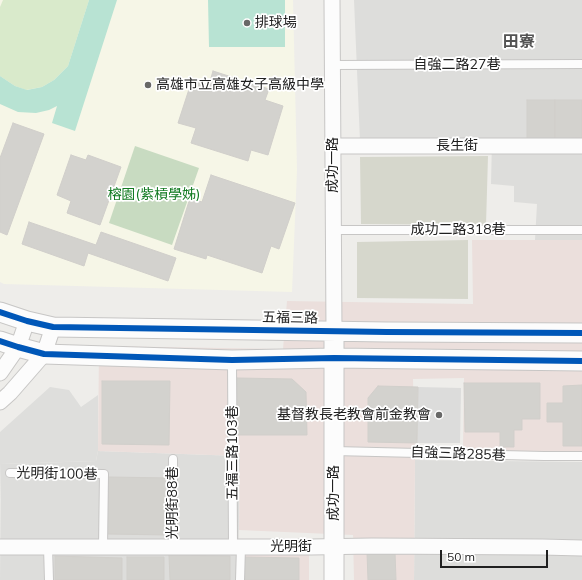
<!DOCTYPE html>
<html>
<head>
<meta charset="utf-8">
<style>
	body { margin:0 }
	#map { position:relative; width:582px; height:580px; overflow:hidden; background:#eeedea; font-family:Mulish,sans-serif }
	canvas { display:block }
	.scale { position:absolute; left:440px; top:550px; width:108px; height:18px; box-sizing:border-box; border:2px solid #202020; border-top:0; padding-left:5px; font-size:12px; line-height:14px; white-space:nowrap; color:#202020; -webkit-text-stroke:3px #fff; paint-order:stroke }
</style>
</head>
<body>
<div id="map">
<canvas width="582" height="580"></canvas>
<div class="scale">50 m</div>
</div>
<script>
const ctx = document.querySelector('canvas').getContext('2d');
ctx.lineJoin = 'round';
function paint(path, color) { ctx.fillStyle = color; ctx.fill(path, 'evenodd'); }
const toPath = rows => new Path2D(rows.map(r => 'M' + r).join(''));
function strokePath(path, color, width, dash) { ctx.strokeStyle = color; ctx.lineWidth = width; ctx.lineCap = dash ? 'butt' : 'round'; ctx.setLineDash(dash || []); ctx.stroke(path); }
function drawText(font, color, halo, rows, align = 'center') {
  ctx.font = font + ' Mulish,"Noto Sans TC",sans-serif'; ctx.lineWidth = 3.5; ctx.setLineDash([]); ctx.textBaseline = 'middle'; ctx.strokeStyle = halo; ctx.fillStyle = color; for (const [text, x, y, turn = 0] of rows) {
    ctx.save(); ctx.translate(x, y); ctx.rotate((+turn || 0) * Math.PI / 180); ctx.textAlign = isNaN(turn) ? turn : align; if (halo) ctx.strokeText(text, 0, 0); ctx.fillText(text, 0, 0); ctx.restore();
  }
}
const residential = toPath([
	[354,0,582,0,582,240,535,240,537,204,514,202,514,186,491,184,492,141,360,141],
	[98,451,240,456,238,580,0,580,1,464,96,461],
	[415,460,582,462,582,580,414,580]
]);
const commercial = toPath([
	[472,240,582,240,582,454,463,449,464,378,413,379,415,460,414,580,354,580,353,535,239,530,240,456,98,451,99,346,283,349,287,301,473,304],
	[238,554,309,554,309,580,238,580]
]);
const education = toPath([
	[0,0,293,0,297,170,292,292,4,284,0,282]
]);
const religious = toPath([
	[418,387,461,388,460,443,417,443]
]);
const construction = toPath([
	[488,156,486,225,361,224,360,157],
	[468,240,468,299,357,298,357,242]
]);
const grass = toPath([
	[3,0,89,0,68,66,54,80,42,87,26,90,15,86,0,76,0,7]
]);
const forest = toPath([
	[135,146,199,168,172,245,109,223]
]);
const pitch = toPath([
	[89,0,117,0,75,131,52,123,57,106,49,110,36,113,18,112,0,104,0,76,15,86,27,90,42,87,54,80,68,66],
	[208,0,285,0,285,47,209,47]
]);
const parking = toPath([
	[50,387,69,390,81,407,98,395,98,451,96,461,1,464,0,501,0,432]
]);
const building = toPath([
	[213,71,269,89,265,100,283,106,268,155,251,150,248,161,191,143,196,128,178,123,192,80,209,85,213,71],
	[527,100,555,100,555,139,527,139,527,100],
	[555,100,582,100,582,138,555,139,555,100],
	[13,123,44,134,7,235,0,232,0,158,13,123],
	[71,155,86,160,88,155,121,167,100,225,67,213,71,201,57,195,71,155],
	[211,175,295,203,279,249,271,246,262,273,207,255,206,259,174,249,190,198,202,202,211,175],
	[29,222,96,245,101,232,176,258,168,281,88,253,84,266,22,244,29,222],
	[237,378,292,379,306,392,307,435,237,435,237,378],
	[102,381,170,381,169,445,102,444,102,381],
	[464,383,540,383,540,419,522,419,522,430,514,430,514,447,500,447,500,432,465,432,464,383],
	[582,385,582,446,563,446,563,422,547,422,547,403,563,403,563,386,582,385],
	[378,386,418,387,417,443,368,442,368,398,378,386],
	[108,477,171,478,170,535,107,534,108,477],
	[395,552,396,580,368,580,367,553,395,552],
	[169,555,230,556,230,580,170,580,169,555],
	[55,556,122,558,122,580,55,580,55,556],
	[127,557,164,557,164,580,127,580,127,557],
	[245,557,299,558,299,580,245,580,245,557]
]);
const service = toPath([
	[332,65,582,64],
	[333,230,582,230],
	[232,360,233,547],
	[334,451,544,456,582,456],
	[10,473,104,474,103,547],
	[48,547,49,580],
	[173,547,173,459],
	[240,580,241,547]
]);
const minor = toPath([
	[332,0,334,331],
	[333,146,582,146],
	[0,373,18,347,27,321],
	[0,402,10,393,44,354,53,327],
	[0,547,311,547,372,546,542,547,582,548]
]);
const tertiary = toPath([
	[0,312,27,321,53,327,387,332,582,333],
	[0,341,18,347,44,354,232,360,334,358,582,361],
	[334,580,334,331]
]);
const cycleway = toPath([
	[0,312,27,321,53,327,387,332,582,333],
	[0,341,18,347,44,354,232,360,334,358,582,361]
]);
const markers = [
	[247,23,4,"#686867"],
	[148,85,4,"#686867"],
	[439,415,4,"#686867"]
];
const poiNames = [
	["排球場",255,23],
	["高雄市立高雄女子高級中學",156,85],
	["基督教長老教會前金教會",431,415,"right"]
];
const streetNames = [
	["自強二路27巷",457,65],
	["長生街",457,146],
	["成功一路",333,165,-90],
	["成功二路318巷",458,230],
	["五福三路",290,318,1],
	["五福三路103巷",233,453,-90],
	["自強三路285巷",458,454,2],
	["光明街100巷",57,474,1],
	["成功一路",334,493,-90],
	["光明街88巷",173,503,-90],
	["光明街",291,547]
];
const parkNames = [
	["榕園(紫槓學姊)",154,195]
];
const quarterNames = [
	["田寮",519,42]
];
paint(residential, '#dddddb');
paint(commercial, '#ebdfdc');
paint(education, '#f6f6e7');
paint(religious, '#dcdcdb');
paint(construction, '#d6d7cc');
paint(grass, '#d9eacb');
paint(forest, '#c8dbc1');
paint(pitch, '#b8e3d3');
paint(parking, '#dededc');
paint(building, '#d3d2ce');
strokePath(building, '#d1cfcb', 1);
strokePath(service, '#c7c6c5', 10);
strokePath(minor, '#c7c6c5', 17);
strokePath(tertiary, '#c7c6c5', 21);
strokePath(service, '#fcfcfc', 8);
strokePath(minor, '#fcfcfc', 15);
strokePath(tertiary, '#fcfcfc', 19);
strokePath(cycleway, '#0057b8', 6);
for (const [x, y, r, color] of markers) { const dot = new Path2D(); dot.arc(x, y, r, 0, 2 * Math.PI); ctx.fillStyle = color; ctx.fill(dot); strokePath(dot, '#fff', 1.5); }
drawText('14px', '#202020', '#fff', poiNames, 'left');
drawText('14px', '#202020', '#fff', streetNames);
drawText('14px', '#127b22', '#fff', parkNames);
drawText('bold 16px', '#535353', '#fff', quarterNames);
</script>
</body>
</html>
